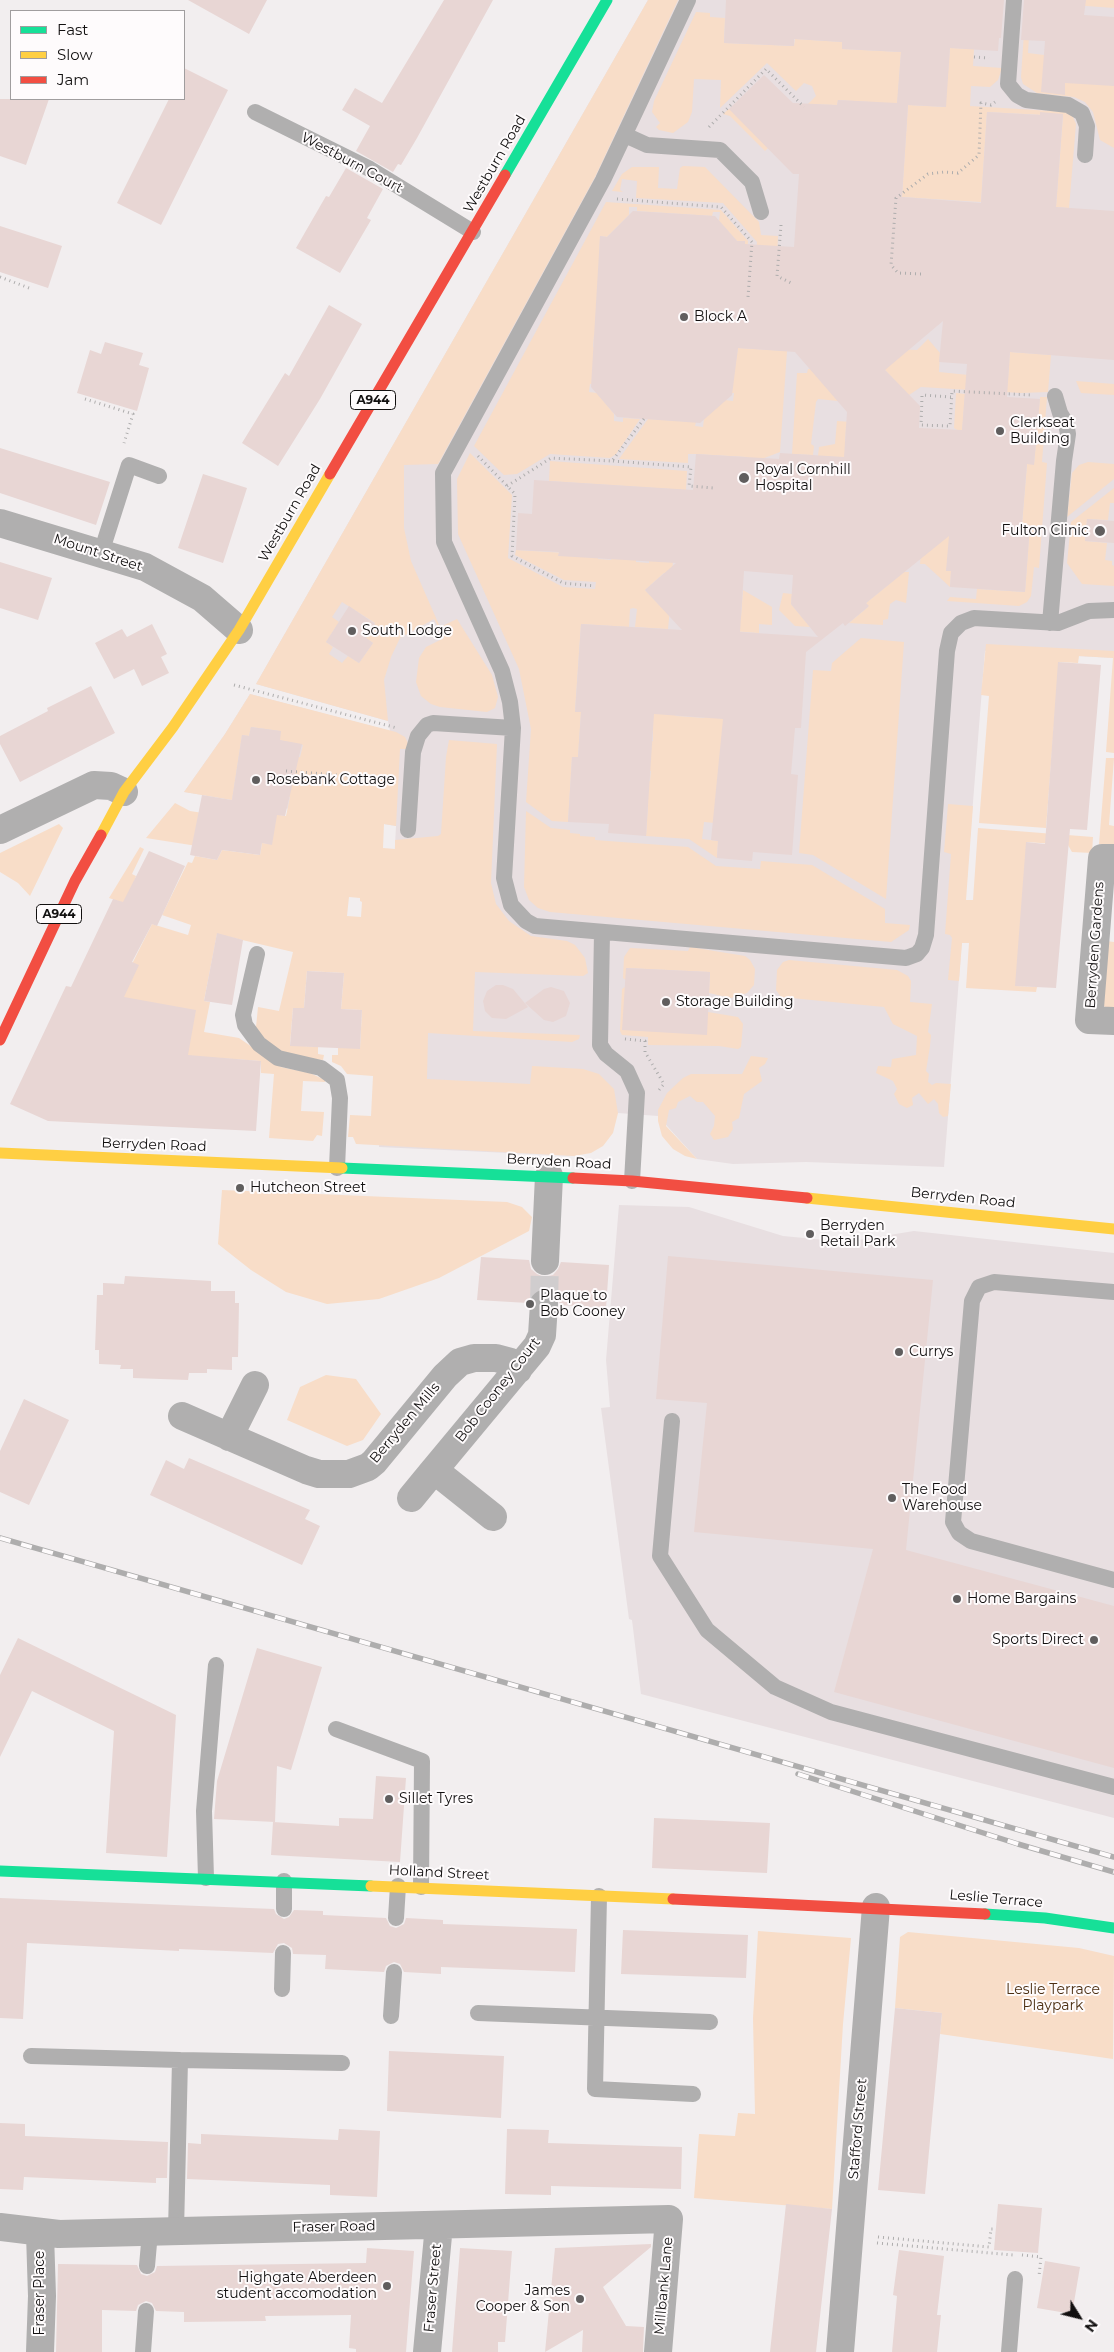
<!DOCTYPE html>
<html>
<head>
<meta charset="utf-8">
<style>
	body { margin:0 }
	#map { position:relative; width:1114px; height:2352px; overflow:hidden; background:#f2eeef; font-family:Montserrat,sans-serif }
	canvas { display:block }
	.legend { position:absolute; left:10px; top:10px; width:175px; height:90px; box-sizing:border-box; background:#fefbfc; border:1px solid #a09d9e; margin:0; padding:6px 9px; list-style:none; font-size:15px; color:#121010 }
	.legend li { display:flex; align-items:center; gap:10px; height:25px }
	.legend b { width:25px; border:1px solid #a09d9e }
	.north { position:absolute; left:1054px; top:2292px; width:50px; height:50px; -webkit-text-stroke:4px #fefbfc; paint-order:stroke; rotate:126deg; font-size:14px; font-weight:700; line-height:20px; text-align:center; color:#121010 }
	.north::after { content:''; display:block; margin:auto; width:18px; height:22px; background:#121010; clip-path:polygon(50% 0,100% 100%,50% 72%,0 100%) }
</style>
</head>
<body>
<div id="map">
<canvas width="1114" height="2352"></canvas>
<ul class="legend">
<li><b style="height:6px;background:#16e098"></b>Fast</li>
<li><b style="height:6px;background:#ffcf43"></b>Slow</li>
<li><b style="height:6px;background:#f24e42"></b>Jam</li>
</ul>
<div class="north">N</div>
</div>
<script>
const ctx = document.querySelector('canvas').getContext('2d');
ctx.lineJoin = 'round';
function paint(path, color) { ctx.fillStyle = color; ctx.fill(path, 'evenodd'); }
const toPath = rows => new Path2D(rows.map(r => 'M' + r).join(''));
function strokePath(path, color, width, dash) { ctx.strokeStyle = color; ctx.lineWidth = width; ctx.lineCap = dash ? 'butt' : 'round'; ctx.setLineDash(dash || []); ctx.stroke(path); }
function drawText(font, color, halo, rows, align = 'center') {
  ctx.font = font + ' Montserrat,sans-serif'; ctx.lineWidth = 4; ctx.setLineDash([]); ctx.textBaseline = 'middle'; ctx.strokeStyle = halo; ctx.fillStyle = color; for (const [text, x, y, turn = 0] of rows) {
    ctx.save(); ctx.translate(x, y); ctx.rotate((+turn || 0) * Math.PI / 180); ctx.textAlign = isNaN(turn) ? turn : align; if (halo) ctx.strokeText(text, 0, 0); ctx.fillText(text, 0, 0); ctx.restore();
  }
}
const built = toPath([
	[648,0,1114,0,1114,658,985,651,944,1167,806,1162,733,1164,697,1159,658,1116,618,1113,574,1156,379,1147,396,826,184,792,225,734,250,694,390,731,388,721,256,684],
	[619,1205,689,1207,783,1236,846,1242,914,1231,1114,1253,1114,1818,641,1694,632,1620,629,1619,601,1408,610,1407,606,1360]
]);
const green = toPath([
	[648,0,678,0,595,177,438,464,404,465,404,528,411,561,440,627,457,619,492,675,498,697,495,708,487,712,440,707,431,704,421,696,416,682,419,658,426,647,444,638,434,619,400,638,391,657,384,680,388,721,256,684],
	[342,602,375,623,366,638,373,643,359,663,348,656,342,663,329,654,333,647,326,642,339,622,332,617],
	[1114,0,1114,8,1032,2,1086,0],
	[696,12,710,13,710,17,725,18,724,43,794,46,795,39,842,42,842,49,901,52,897,108,871,102,838,100,837,105,808,104,816,96,812,86,804,83,796,91,767,63,720,108,721,80,694,79,692,112,688,122,673,133,659,130,656,127,660,123,652,112,654,101],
	[1025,18,1030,19,1028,53,1044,55,1114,86,1114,148,1100,140,1093,112,1085,102,1074,97,1037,93,1023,84,1021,77],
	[950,48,974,49,973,66,1002,68,998,80,990,87,971,86,970,106,1068,112,1073,117,1076,124,1069,208,1056,207,1063,116,987,112,981,202,902,197,908,105,945,107],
	[729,109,787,129,765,151,730,116,723,114],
	[683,166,705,167,759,222,761,235,778,236,776,279,754,291,757,242,723,203,636,198,637,181,622,179,620,190,623,192,612,191,622,174,632,167,659,167,658,188,677,189,680,168],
	[606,202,721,210,748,241,744,297,745,241,737,241,719,221,720,212,713,212,712,216,637,211,637,207,629,207,629,215,607,237,600,236,597,335,594,335,593,347,597,348,594,384,590,384,589,392,597,393,614,414,614,421,623,422,623,418,640,419,616,454,610,458,550,454,517,474,504,475,474,446],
	[928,339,940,353,939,372,1008,379,1010,352,1051,355,1048,392,1020,393,921,387,909,395,885,370,887,349,917,350],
	[738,348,787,351,780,452,746,465,747,457,696,454,688,454,688,463,619,459,648,419,696,422,695,426,703,427,704,419,725,400,733,401,734,393,731,393],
	[808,369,819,369,838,401,818,399,816,402,811,444,814,446,813,455,792,454,797,373,807,373],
	[1076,381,1114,384,1114,395,1081,393],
	[956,393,965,394,962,433,954,428],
	[1040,397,1047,397,1042,462,1047,463,1039,568,1034,567,1031,596,1027,602,1019,606,947,601,950,597,976,599,977,589,1025,592,1030,525,1022,524,1027,464,1034,464],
	[837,421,851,422,846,426,845,447,849,451,849,458,818,456,819,447,835,444],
	[470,453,512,495,508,558,563,587,595,589,596,582,564,580,515,555,516,550,598,555,598,559,611,560,612,556,636,558,636,562,649,563,649,558,673,560,672,574,664,573,645,590,662,608,670,609,668,629,635,627,637,609,633,608,630,609,629,627,581,624,575,711,581,712,578,757,572,757,568,822,552,821,526,802,531,729,519,669,458,534,457,479],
	[550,461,687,471,686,490,549,481],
	[1088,462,1114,464,1114,479,1067,517,1072,473,1079,465],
	[1114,488,1114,503,1110,503,1108,520,1087,519,1085,541,1107,543,1105,560,1112,561,1112,565,1114,566,1114,586,1082,584,1067,563,1071,522],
	[923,529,954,531,946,571,951,571,950,587,925,564,920,564],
	[904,572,909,572,906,603,896,600,890,604,888,619,883,620,883,625,849,623,868,607,866,603],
	[743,590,772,607,772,625,759,624,759,633,733,631,741,617],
	[783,593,792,594,791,604,810,627,795,626,779,610],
	[861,638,904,642,886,899,813,855,799,853,813,670,831,671,832,663],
	[986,644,1114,651,1114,753,1106,752,1113,658,1079,656,1078,663,1059,662,1046,828,979,823,989,696,981,695],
	[250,694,396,732,405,737,408,743,408,749,400,749,396,826,384,824,383,848,395,849,395,840,438,836,441,834,446,757,449,740,497,744,491,883,496,904,509,921,531,936,567,941,575,945,585,958,588,973,583,976,475,972,473,1031,580,1035,579,1039,572,1042,428,1033,427,1079,530,1084,532,1066,583,1069,599,1074,614,1089,618,1113,613,1133,603,1146,591,1153,574,1156,356,1144,353,1137,348,1137,350,1115,371,1116,373,1076,347,1074,341,1066,332,1062,332,1055,338,1055,338,1048,360,1048,362,1010,341,1009,344,973,307,971,304,1008,293,1008,290,1045,318,1047,318,1054,324,1055,323,1060,295,1057,270,1047,256,1027,258,1007,279,1011,293,952,217,934,204,1001,210,1002,204,1032,239,1038,281,1067,310,1073,325,1080,325,1082,303,1081,301,1111,324,1112,322,1136,317,1135,313,1141,269,1138,274,1074,261,1073,261,1061,218,1058,215,1084,101,993,133,962,152,924,188,935,191,925,162,915,188,862,192,863,195,856,217,860,222,850,260,855,262,843,271,844,268,813,286,816,290,797,275,794,286,755,300,757,303,745,279,740,280,731,251,727,249,736,242,735,232,800,184,792,225,734],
	[349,897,360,898,360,901,362,902,361,917,347,916],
	[652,698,661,699,676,716,704,718,719,703,728,704,715,823,704,822,702,839,718,841,717,858,689,839,646,836,648,806,644,806,646,781,650,781,651,771,647,770,649,742,653,741,653,731,650,730],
	[1106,758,1114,758,1109,825,1114,826,1114,845,1099,844],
	[175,803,190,811,203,813,197,846,146,838],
	[948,804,973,806,966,900,973,900,978,828,1093,837,1092,853,1072,852,1068,845,1027,842,1016,986,1037,987,1036,992,966,988,969,943,962,943,959,981,948,980,952,938,950,935,945,934,951,854,944,852],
	[526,811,551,828,570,830,570,833,580,834,580,836,595,837,595,840,688,847,716,866,760,869,761,861,812,865,885,909,885,923,910,925,909,930,891,942,550,912,538,908,529,900,524,887],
	[59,824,63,828,30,896,18,883,0,872,0,853],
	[140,847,144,849,132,874,136,876,127,904,109,898],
	[1106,941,1114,942,1114,1008,1105,1007,1102,1004],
	[690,947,745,956,750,960,755,969,754,985,747,993,731,998,709,993,710,972,627,968,626,980,623,978,624,957,630,948,688,951],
	[789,960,897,970,908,976,911,981,910,1002,932,1004,928,1032,931,1035,930,1046,926,1071,929,1074,928,1082,932,1085,936,1083,951,1084,948,1116,943,1117,939,1113,938,1104,934,1099,928,1104,919,1093,912,1098,913,1105,907,1108,899,1104,894,1094,897,1089,893,1081,876,1073,878,1066,891,1067,892,1059,916,1055,917,1036,893,1024,884,1007,781,997,776,990,777,970,783,962],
	[625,987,708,1012,738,1017,743,1024,741,1047,738,1049,719,1046,648,1045,648,1037,622,1035,620,1031,622,989],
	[751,1056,768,1058,765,1064,759,1068,762,1081,744,1094,739,1118,732,1122,733,1129,728,1137,714,1140,710,1134,714,1126,715,1116,703,1102,697,1102,690,1096,678,1102,676,1108,669,1110,666,1126,697,1159,685,1156,673,1149,662,1136,658,1121,658,1110,667,1093,683,1078,691,1074,742,1074],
	[222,1190,507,1202,522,1207,532,1217,529,1231,439,1278,379,1299,327,1304,286,1292,251,1270,218,1244],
	[326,1375,356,1379,381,1414,363,1440,347,1446,287,1420,300,1387],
	[758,1931,851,1938,843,2024,832,2209,694,2198,699,2134,735,2136,738,2113,755,2114,753,2018],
	[908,1932,1079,1948,1114,1956,1113,2059,940,2034,942,2013,895,2008,900,1937]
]);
const building = toPath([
	[188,0,267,0,249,34],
	[444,0,493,0,417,138,401,165,398,164,393,172,356,151,370,126,342,110,355,88,382,103],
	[726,0,1004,0,1001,38,999,38,998,51,950,48,946,107,908,105,902,197,981,203,987,112,1040,115,1040,112,1063,114,1056,207,1114,211,1114,360,1010,352,1007,397,1040,399,1034,465,1027,464,1022,524,1030,525,1025,592,950,587,951,571,946,571,949,536,866,603,869,606,845,626,843,623,806,652,801,728,795,728,791,774,798,775,792,855,753,852,752,861,717,858,718,841,711,840,723,719,654,714,646,836,608,833,609,824,568,822,572,757,578,757,581,712,575,712,581,624,682,630,645,590,676,563,558,556,559,552,516,550,518,513,532,514,534,480,693,490,696,454,779,459,780,453,844,457,847,412,795,352,738,348,732,395,700,423,617,417,591,387,600,236,607,237,633,211,715,216,737,241,745,241,745,244,794,247,799,174,793,174,729,109,764,75,793,103,837,105,838,100,897,103,901,52,842,49,842,42,794,39,794,46,724,43],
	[943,321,939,362,967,364,962,430,919,428,920,406,885,370],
	[744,571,793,575,791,604,818,637,740,632],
	[1024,0,1086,0,1084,15,1114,17,1114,86,1065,83,1065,95,1041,92,1045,41,1021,40],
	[184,68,228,90,161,225,117,203,169,99,184,99],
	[0,99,49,99,26,165,0,156],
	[346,168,383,189,367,218,371,220,340,273,296,248,326,196,329,197],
	[0,226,62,246,48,288,0,272],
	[329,305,362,324,320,399,278,466,242,443,285,373,289,376],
	[105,342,143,353,139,365,149,368,137,411,77,393,90,350,101,354],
	[0,448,110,482,96,525,0,493],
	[203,474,247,488,223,563,178,548],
	[1087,519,1114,521,1114,543,1085,541],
	[0,562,52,578,38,620,0,608],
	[349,606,375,624,366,638,373,643,359,663,326,642],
	[152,624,167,654,161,657,169,673,142,686,134,669,114,679,95,643,122,629,127,637],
	[1058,662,1101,665,1087,830,1070,829,1056,988,1015,986,1026,842,1045,844],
	[91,686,115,733,20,782,0,744,0,736,48,711,47,708],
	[251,727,281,731,280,740,302,744,285,816,277,815,272,845,262,843,260,855,222,850,217,860,190,855,202,795,232,800,242,735,249,736],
	[149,851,185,866,157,926,152,924,132,962,139,965,124,997,196,1010,188,1055,261,1061,256,1131,48,1121,10,1104,66,986,71,987,113,899,123,902],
	[217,933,243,940,232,1005,204,1001],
	[626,968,710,972,707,1035,622,1030],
	[307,971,344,973,341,1009,362,1010,360,1049,290,1046,293,1008,304,1008],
	[496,985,503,985,513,989,528,1007,506,1019,492,1018,485,1011,483,1001,487,991],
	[551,987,564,991,570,1003,566,1016,553,1022,544,1020,525,1003,544,989],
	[668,1256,933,1280,906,1550,1114,1606,1114,1768,834,1692,873,1549,694,1532,707,1403,656,1399],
	[481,1257,529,1260,531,1269,537,1274,544,1277,553,1275,558,1269,561,1262,609,1265,606,1308,560,1305,558,1298,553,1291,545,1288,537,1290,531,1295,528,1303,477,1300],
	[125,1276,211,1281,211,1291,235,1291,235,1303,239,1303,238,1357,232,1357,232,1370,207,1369,207,1373,189,1373,188,1380,133,1378,133,1369,120,1369,121,1365,99,1364,99,1350,95,1350,97,1295,103,1295,103,1283,124,1284],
	[24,1399,69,1420,29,1505,0,1492,0,1451],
	[189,1458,310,1510,305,1519,320,1526,302,1565,150,1495,166,1460,184,1469],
	[18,1638,176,1715,167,1857,106,1853,114,1731,32,1691,0,1757,0,1675],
	[257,1648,322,1667,291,1770,277,1766,275,1822,214,1819,217,1781],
	[376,1776,406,1778,400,1862,271,1855,273,1822,339,1826,339,1818,373,1819],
	[654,1818,770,1823,767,1873,652,1868],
	[0,1898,274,1909,276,1914,284,1919,289,1917,294,1910,323,1911,323,1915,386,1918,390,1926,396,1928,404,1924,406,1918,443,1920,443,1924,577,1929,575,1972,441,1967,441,1974,404,1972,400,1964,394,1962,386,1966,384,1972,325,1969,326,1955,293,1954,292,1948,284,1943,278,1944,273,1953,179,1949,179,1951,27,1943,23,2019,0,2018],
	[623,1930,748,1935,746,1978,621,1974],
	[895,2008,942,2013,925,2194,878,2190],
	[389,2051,504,2056,501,2118,387,2111],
	[0,2123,25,2124,25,2136,168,2142,167,2178,156,2178,156,2183,24,2177,23,2190,0,2189],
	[339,2129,380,2131,377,2197,330,2195,330,2185,187,2179,188,2143,201,2144,201,2134,338,2140],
	[507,2129,549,2130,548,2143,682,2147,681,2189,551,2186,551,2195,505,2194],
	[786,2204,832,2209,816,2352,770,2352],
	[998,2204,1042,2208,1038,2253,994,2250],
	[651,2244,651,2247,603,2287,626,2326,644,2327,643,2352,582,2352,583,2330,545,2352,555,2248],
	[367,2248,414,2251,406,2352,356,2352,356,2349,349,2348,351,2315,265,2316,266,2321,184,2322,184,2312,156,2311,152,2303,146,2301,138,2305,136,2311,102,2310,102,2352,56,2352,58,2264,137,2265,141,2274,147,2276,155,2272,157,2266,366,2263],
	[460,2248,512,2251,505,2342,498,2342,498,2352,452,2352],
	[899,2250,944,2256,937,2315,941,2315,937,2352,892,2352,897,2296,893,2295],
	[1045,2261,1080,2267,1072,2314,1037,2308]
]);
const streetTunnel = toPath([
	[544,1304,545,1261]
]);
const path = toPath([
	[974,57,989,58],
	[709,127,766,69,804,107],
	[617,199,721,207,752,242,748,297],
	[781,225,777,276,791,283],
	[921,274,898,273,891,265,896,198,928,174,944,172,958,173,979,155,981,103,991,105,995,102],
	[0,277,29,288],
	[951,397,922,395,921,425,950,426,952,391,1032,395],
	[85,399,133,414,124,443],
	[478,456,515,494,512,556,563,583,595,586],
	[613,461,691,467,689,486,714,488],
	[507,486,551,458,612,461,644,419],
	[234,685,397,728],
	[286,771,388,779],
	[625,1039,645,1041,645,1052,664,1084,659,1090],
	[878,2237,989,2247,991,2229,996,2229],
	[877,2243,1013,2255],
	[1022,2255,1041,2257,1039,2276]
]);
const lane = toPath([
	[688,0,603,180,443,473,444,542,502,671,510,702,513,728,504,878,511,905,526,921,535,926,906,958,917,954,922,948,926,935,947,651,951,633,961,623,974,618,1058,623,1089,611,1114,610],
	[1014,0,1008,84,1017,95,1026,100,1068,105,1082,113,1087,126,1085,155],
	[255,112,370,169,473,232],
	[625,135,647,145,720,150,752,182,761,212],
	[101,553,129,465,159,476],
	[1050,623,1064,461,1068,434,1066,423,1060,413,1055,396],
	[408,830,413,752,418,736,427,725,433,723,513,728],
	[602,933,600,1045,606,1054,627,1071,637,1093,632,1181],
	[257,954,243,1015,245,1025,259,1044,278,1058,321,1068,337,1080,340,1098,337,1168],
	[1114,1292,994,1282,979,1287,972,1301,953,1522,959,1533,971,1541,1114,1580],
	[672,1421,660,1556,707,1630,775,1687,831,1712,1114,1787],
	[336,1729,422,1761,421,1887],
	[206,1878,204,1811,216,1665],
	[599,1896,595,2089,693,2094],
	[284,1909,284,1881],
	[396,1918,398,1886],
	[282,1989,283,1953],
	[478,2013,710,2022],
	[391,2016,394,1972],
	[31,2056,180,2060],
	[176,2231,180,2060,342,2063],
	[147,2266,150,2232],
	[143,2352,146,2311],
	[1009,2352,1015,2279]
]);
const street = toPath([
	[0,523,145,567,202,598,239,630],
	[0,830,94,785,111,786,124,792],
	[1114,858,1102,858,1089,1020,1114,1021],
	[545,1261,549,1176],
	[182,1416,306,1470,319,1474,349,1474,368,1467,374,1462,445,1376,460,1362,474,1358,496,1358,511,1362,518,1370],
	[229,1437,255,1385],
	[411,1498,434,1470],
	[493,1517,434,1470,537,1346,542,1335,544,1304],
	[0,2227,59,2234,669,2219,658,2352],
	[40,2352,42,2296,40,2234],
	[427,2352,439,2225],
	[840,2352,876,1907]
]);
const fast = toPath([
	[505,175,607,0],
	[342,1168,573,1178],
	[0,1871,371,1886],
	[985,1914,1045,1918,1114,1928]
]);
const slow = toPath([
	[101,835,124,792,173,727,239,630,330,474],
	[0,1153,342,1168],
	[807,1198,1114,1229],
	[371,1886,673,1899]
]);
const jam = toPath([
	[330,474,505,175],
	[0,1040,75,881,101,835],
	[573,1178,632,1181,807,1198],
	[673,1899,985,1914]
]);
const rail = toPath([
	[0,1538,1114,1857],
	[798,1774,1018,1844,1114,1872]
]);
const markers = [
	[684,317,5,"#605e5e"],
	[1000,431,5,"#605e5e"],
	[744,478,6,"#605e5e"],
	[1100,531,6,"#605e5e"],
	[352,631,5,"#605e5e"],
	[256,780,5,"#605e5e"],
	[666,1002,5,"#605e5e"],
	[240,1188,5,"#605e5e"],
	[810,1234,5,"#605e5e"],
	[530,1304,5,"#605e5e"],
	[899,1352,5,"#605e5e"],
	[892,1498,5,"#605e5e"],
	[957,1599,5,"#605e5e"],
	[1094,1640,5,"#605e5e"],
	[389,1799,5,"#605e5e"],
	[387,2286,5,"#605e5e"],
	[580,2299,5,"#605e5e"]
];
const shields = [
	[373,400,45],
	[59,914,45]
];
const shieldNames = [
	["A944",373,400],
	["A944",59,914]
];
const streetNames = [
	["Westburn Court",352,163,28],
	["Westburn Road",495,164,-60],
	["Westburn Road",290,513,-60],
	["Mount Street",98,553,18],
	["Berryden Gardens",1095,945,-86],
	["Berryden Road",154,1145,2],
	["Berryden Road",559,1162,3],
	["Berryden Road",963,1198,6],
	["Bob Cooney Court",498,1390,-52],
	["Berryden Mills",405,1423,-50],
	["Holland Street",439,1873,3],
	["Leslie Terrace",996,1899,5],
	["Stafford Street",858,2129,-85],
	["Fraser Road",334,2227,-1],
	["Millbank Lane",664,2286,-85],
	["Fraser Street",433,2288,-85],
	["Fraser Place",40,2293,-90]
];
const poiNames = [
	["Block A",694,317],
	["Clerkseat",1010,423],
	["Building",1010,439],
	["Royal Cornhill",755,470],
	["Hospital",755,486],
	["Fulton Clinic",1089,531,"right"],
	["South Lodge",362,631],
	["Rosebank Cottage",266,780],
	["Storage Building",676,1002],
	["Hutcheon Street",250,1188],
	["Berryden",820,1226],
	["Retail Park",820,1242],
	["Plaque to",540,1296],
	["Bob Cooney",540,1312],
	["Currys",909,1352],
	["The Food",902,1490],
	["Warehouse",902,1506],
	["Home Bargains",967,1599],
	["Sports Direct",1084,1640,"right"],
	["Sillet Tyres",399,1799],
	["Highgate Aberdeen",377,2278,"right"],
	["student accomodation",377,2294,"right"],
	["James",570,2291,"right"],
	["Cooper & Son",570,2307,"right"]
];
const parkNames = [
	["Leslie Terrace",1053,1990],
	["Playpark",1053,2006]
];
paint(built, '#e8dfe1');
paint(green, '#f8ddc8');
paint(building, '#e8d6d4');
strokePath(streetTunnel, '#d0cdce', 28, [28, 14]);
strokePath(path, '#aeadad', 3, [1, 4]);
strokePath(lane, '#b0afaf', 16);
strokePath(street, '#b0afaf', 28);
strokePath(fast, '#16e098', 11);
strokePath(slow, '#ffcf43', 11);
strokePath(jam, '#f24e42', 11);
strokePath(rail, '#aeadad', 5.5);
strokePath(rail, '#fefbfc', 4, [11]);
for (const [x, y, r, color] of markers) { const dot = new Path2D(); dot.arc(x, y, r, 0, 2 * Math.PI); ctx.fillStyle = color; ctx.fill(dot); strokePath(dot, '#fefbfc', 2); }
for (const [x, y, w] of shields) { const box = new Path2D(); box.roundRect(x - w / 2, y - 9.5, w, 19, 4); ctx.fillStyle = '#fefbfc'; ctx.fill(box); strokePath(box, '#121010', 1); }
drawText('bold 12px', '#121010', null, shieldNames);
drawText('14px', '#121010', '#fefbfc', streetNames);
drawText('14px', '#121010', '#fefbfc', poiNames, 'left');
drawText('14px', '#4c2f12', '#fefbfc', parkNames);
</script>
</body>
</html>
